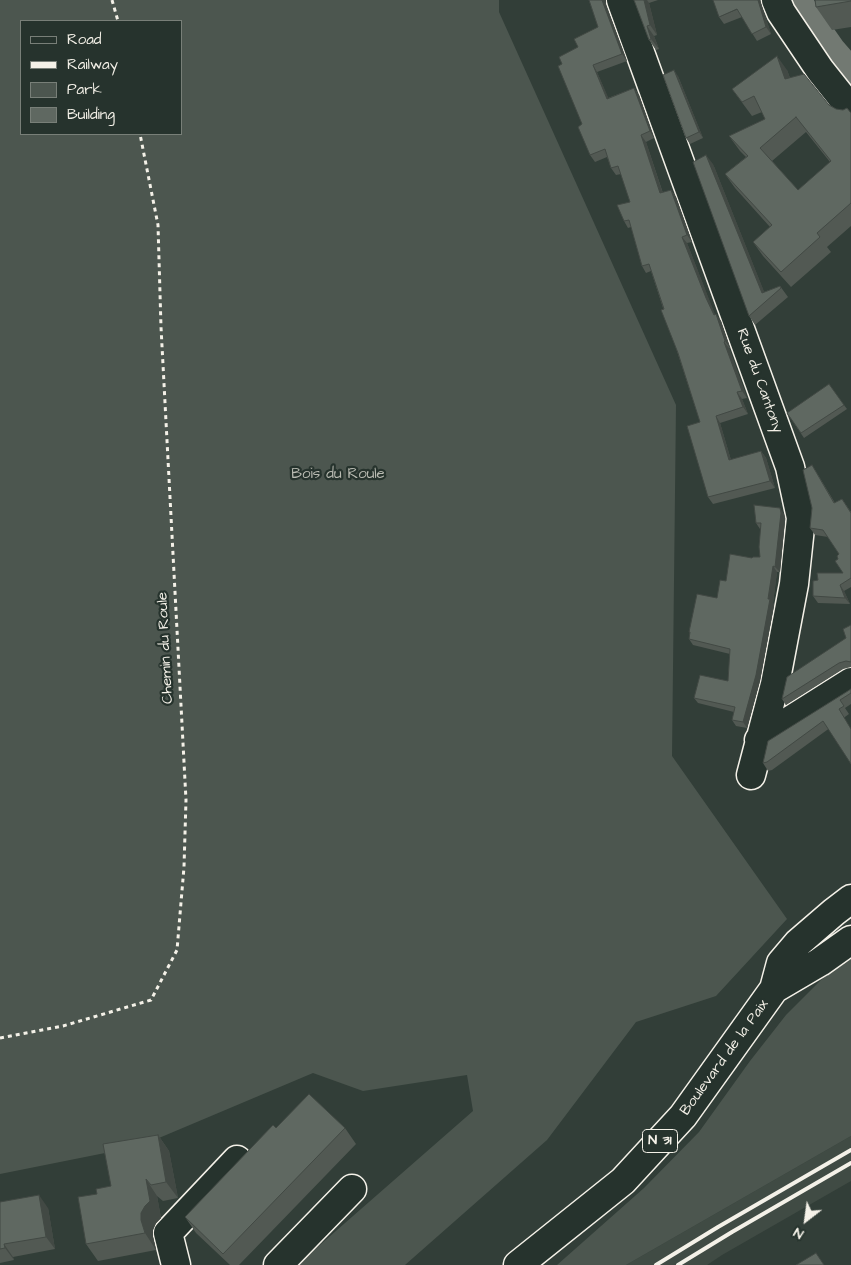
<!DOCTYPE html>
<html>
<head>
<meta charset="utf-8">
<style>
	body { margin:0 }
	#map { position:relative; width:851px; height:1265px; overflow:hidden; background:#323e38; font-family:"Architects Daughter",sans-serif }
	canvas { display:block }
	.legend { position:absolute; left:20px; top:20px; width:162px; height:115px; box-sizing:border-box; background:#26332d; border:1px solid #787f78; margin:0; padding:6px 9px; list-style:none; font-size:15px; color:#f4f1e8 }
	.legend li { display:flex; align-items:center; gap:10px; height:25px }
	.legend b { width:25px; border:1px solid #787f78 }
	.north { position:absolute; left:781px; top:1195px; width:50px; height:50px; -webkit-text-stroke:4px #26332d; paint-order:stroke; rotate:210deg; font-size:14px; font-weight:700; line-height:20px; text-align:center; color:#f4f1e8 }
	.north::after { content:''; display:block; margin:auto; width:18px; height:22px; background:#f4f1e8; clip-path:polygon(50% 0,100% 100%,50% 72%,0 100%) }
</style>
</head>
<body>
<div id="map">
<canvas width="851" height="1265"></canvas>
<ul class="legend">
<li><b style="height:6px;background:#26332d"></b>Road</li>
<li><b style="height:6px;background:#f4f1e8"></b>Railway</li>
<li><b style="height:14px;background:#4c564f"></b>Park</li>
<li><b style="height:14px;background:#5f6861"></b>Building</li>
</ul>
<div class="north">N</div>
</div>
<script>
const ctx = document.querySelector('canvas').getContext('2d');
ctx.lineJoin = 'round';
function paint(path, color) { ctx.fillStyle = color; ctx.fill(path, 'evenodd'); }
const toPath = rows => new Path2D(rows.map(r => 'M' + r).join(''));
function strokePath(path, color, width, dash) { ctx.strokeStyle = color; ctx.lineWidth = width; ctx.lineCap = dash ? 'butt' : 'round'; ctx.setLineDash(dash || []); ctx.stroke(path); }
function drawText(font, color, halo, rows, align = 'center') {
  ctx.font = font + ' "Architects Daughter",sans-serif'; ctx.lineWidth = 4.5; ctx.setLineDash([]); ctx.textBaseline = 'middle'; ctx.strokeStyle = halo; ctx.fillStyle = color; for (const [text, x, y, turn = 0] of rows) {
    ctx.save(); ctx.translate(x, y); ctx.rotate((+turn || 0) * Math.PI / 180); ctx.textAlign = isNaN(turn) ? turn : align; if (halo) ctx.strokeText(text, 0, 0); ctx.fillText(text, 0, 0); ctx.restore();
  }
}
const built = toPath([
	[851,1136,851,1181,722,1255,707,1265,626,1265]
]);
const green = toPath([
	[0,0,499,0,499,12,676,405,672,756,787,919,716,996,636,1022,547,1140,405,1265,297,1265,473,1111,467,1075,363,1091,313,1073,140,1146,0,1174],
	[21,21,181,21,181,134,21,134],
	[851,957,851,1136,626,1265,557,1265,644,1188,699,1132,750,1061,786,1015,821,980]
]);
const river = toPath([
	[792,0,829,53,851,78]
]);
const path = toPath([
	[112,0,118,21],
	[0,1038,63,1026,151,1000,177,950,184,867,186,800,161,327,158,225,140,134]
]);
const minor = toPath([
	[621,0,790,467,801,518,794,584,775,684,751,775],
	[776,0,781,12,820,70,851,109],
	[759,740,851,682],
	[176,1265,168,1233,237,1160],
	[278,1265,352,1189]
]);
const major = toPath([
	[774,989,820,962,851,940],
	[518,1265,623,1181,683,1116,774,989,781,963,798,943,834,912,851,899]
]);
const rail = toPath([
	[656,1265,718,1227,851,1150],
	[678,1265,732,1232,851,1163]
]);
const wall = toPath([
	[589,0,606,0,606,5,627,61,597,72,608,98,634,88,639,95,654,138,646,142,663,193,671,190,676,197,692,242,687,243,711,305,715,315,721,321,730,348,729,348,747,398,742,399,748,414,720,423,731,460,761,451,766,458,775,488,713,504,708,497,700,422,651,271,646,273,642,266,631,227,628,228,624,221,630,202,621,174,616,175,611,168,607,157,595,162,590,155,582,124,562,64,598,27],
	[634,0,658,0,649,3,657,35,654,36,659,49,656,50,649,40],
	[760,0,771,34,757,41,742,17,724,24,719,17],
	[851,0,851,27,832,30,816,7],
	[787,70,790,78,836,109,851,113,851,226,827,247,831,252,791,287,763,256,753,242,770,227,735,188,725,174,746,157,740,151,729,136,765,119,762,112,752,116,732,89],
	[806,132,830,162,798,190,772,161],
	[678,76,703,138,690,144,686,138],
	[713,164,764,292,780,286,788,297,755,325,749,316],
	[844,405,847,409,804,438,787,413],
	[812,465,835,503,842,499,851,512,851,587,844,591,850,604,818,603,813,596,843,573,838,559,839,554,828,537,815,535,810,528,812,508],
	[784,514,785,519,780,572,777,572,773,603,774,605,760,681,747,728,736,726,732,720,734,712,698,703,694,698,728,681,730,654,693,645,689,639,690,633,689,632,717,598,726,581,752,558,760,557,761,529,760,529,756,523],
	[851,625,851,667,843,669,786,705,782,699,846,638],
	[851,689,851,704,845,708,849,714,772,770,768,771,763,763],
	[276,1128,345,1128,356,1144,239,1265,230,1265,196,1233,185,1217],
	[158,1135,169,1151,178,1198,163,1201,157,1196,161,1218,156,1223,153,1230,153,1237,156,1250,98,1261,86,1244,97,1194,111,1186],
	[0,1202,48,1208,55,1249,13,1257,14,1260,0,1263]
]);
const shadedWall = toPath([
	[602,0,606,0,606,5,627,61,622,54],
	[644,0,647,0,649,3,657,35,650,25],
	[758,0,760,0,771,34,766,27],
	[647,26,654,36,659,49,651,39],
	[777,56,787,70,796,94,785,79],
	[593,65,597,72,612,106,607,99],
	[674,70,678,76,703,138,699,132],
	[634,88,639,95,654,138,650,131],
	[641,135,646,142,665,200,660,193],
	[706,155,713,164,767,299,762,293],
	[671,190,676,197,692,242,687,235],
	[682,237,687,243,718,322,714,315,706,298],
	[716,314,721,321,730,348,725,341],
	[724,342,729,348,747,398,742,391],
	[737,392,742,399,748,414,743,407],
	[716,416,720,423,733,467,729,460],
	[761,451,766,458,775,488,770,481],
	[780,508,784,514,785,519,780,572,775,567],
	[773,566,777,572,773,603,774,605,760,681,747,728,743,722,768,599],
	[840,585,844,591,850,604,845,598],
	[158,1135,169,1151,178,1198,166,1182],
	[146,1179,157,1196,161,1218,156,1223,153,1230,153,1237,156,1250,145,1233,141,1220,141,1213],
	[39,1195,48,1208,55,1249,46,1237],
	[4,1244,13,1257,14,1260,5,1248]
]);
const building = toPath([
	[589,0,602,0,622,54,593,65,607,99,634,88,650,131,641,135,660,193,671,190,687,235,682,237,706,298,714,315,716,314,725,341,724,342,742,391,737,392,743,407,716,416,729,460,761,451,770,481,708,497,687,426,700,422,678,353,661,310,664,309,649,264,642,266,629,220,624,221,617,205,630,202,618,166,611,168,605,149,590,155,578,127,582,124,558,66,562,64,559,57,578,47,574,39,598,27,589,0],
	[634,0,644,0,650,25,647,26,651,39,649,40,634,0],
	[713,0,758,0,766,27,752,34,737,9,719,17,713,0],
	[815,0,851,0,851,1,816,7,815,0],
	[777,56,785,79,804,74,829,105,836,109,843,110,847,108,851,113,851,203,817,233,820,237,781,272,753,242,772,225,725,174,748,156,729,136,765,119,754,96,742,102,732,89,777,56],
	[796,117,831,161,798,190,760,148,796,117],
	[674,70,699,132,686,138,663,75,674,70],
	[706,155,762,293,780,286,781,288,749,316,693,162,706,155],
	[829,384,844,405,801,433,787,413,829,384],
	[812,465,834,503,842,499,851,513,851,578,840,585,845,598,813,596,813,581,818,580,817,573,843,573,835,561,838,559,837,556,839,554,823,530,810,528,812,508,803,470,812,465],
	[754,505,780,508,781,513,775,567,773,566,768,599,770,599,756,675,743,722,732,720,735,707,694,698,700,675,728,681,730,649,689,639,690,632,689,632,697,594,717,598,720,580,726,581,730,554,752,558,753,557,760,557,759,547,761,523,756,523,754,505],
	[851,625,851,662,846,661,839,663,782,699,787,677,846,638,843,629,851,625],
	[851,689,851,693,840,700,844,706,839,709,851,729,851,764,823,721,767,762,763,763,768,741,851,689],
	[309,1094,345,1128,223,1254,185,1217,273,1125,276,1128,309,1094],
	[158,1135,166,1182,151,1185,146,1179,150,1201,145,1206,141,1213,141,1220,145,1233,86,1244,78,1197,97,1194,96,1189,111,1186,103,1144,158,1135],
	[39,1195,46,1237,4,1244,5,1248,0,1249,0,1202,39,1195],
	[816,1253,824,1265,796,1265,816,1253]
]);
const shields = [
	[660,1141,35]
];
const shieldNames = [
	["N 31",660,1141]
];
const streetNames = [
	["Rue du Cantony",759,381,70],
	["Chemin du Roule",166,648,-93],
	["Boulevard de la Paix",725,1058,-54]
];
const parkNames = [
	["Bois du Roule",338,475]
];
paint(built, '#404b44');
paint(green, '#4c564f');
strokePath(river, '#727972', 36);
strokePath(minor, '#f4f1e8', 31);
strokePath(major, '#f4f1e8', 31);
strokePath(path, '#f4f1e8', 3, [4, 4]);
strokePath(minor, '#26332d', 28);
strokePath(major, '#26332d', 28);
strokePath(rail, '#f4f1e8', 4);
paint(wall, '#525953');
paint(shadedWall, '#424944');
paint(building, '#5f6861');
strokePath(building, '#424944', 1);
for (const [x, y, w] of shields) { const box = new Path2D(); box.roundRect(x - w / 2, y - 11.5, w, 23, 4); ctx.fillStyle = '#26332d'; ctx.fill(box); strokePath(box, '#f4f1e8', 1); }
drawText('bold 14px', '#f4f1e8', null, shieldNames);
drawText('15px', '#f4f1e8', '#26332d', streetNames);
drawText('15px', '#b9bbb2', '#26332d', parkNames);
</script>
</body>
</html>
